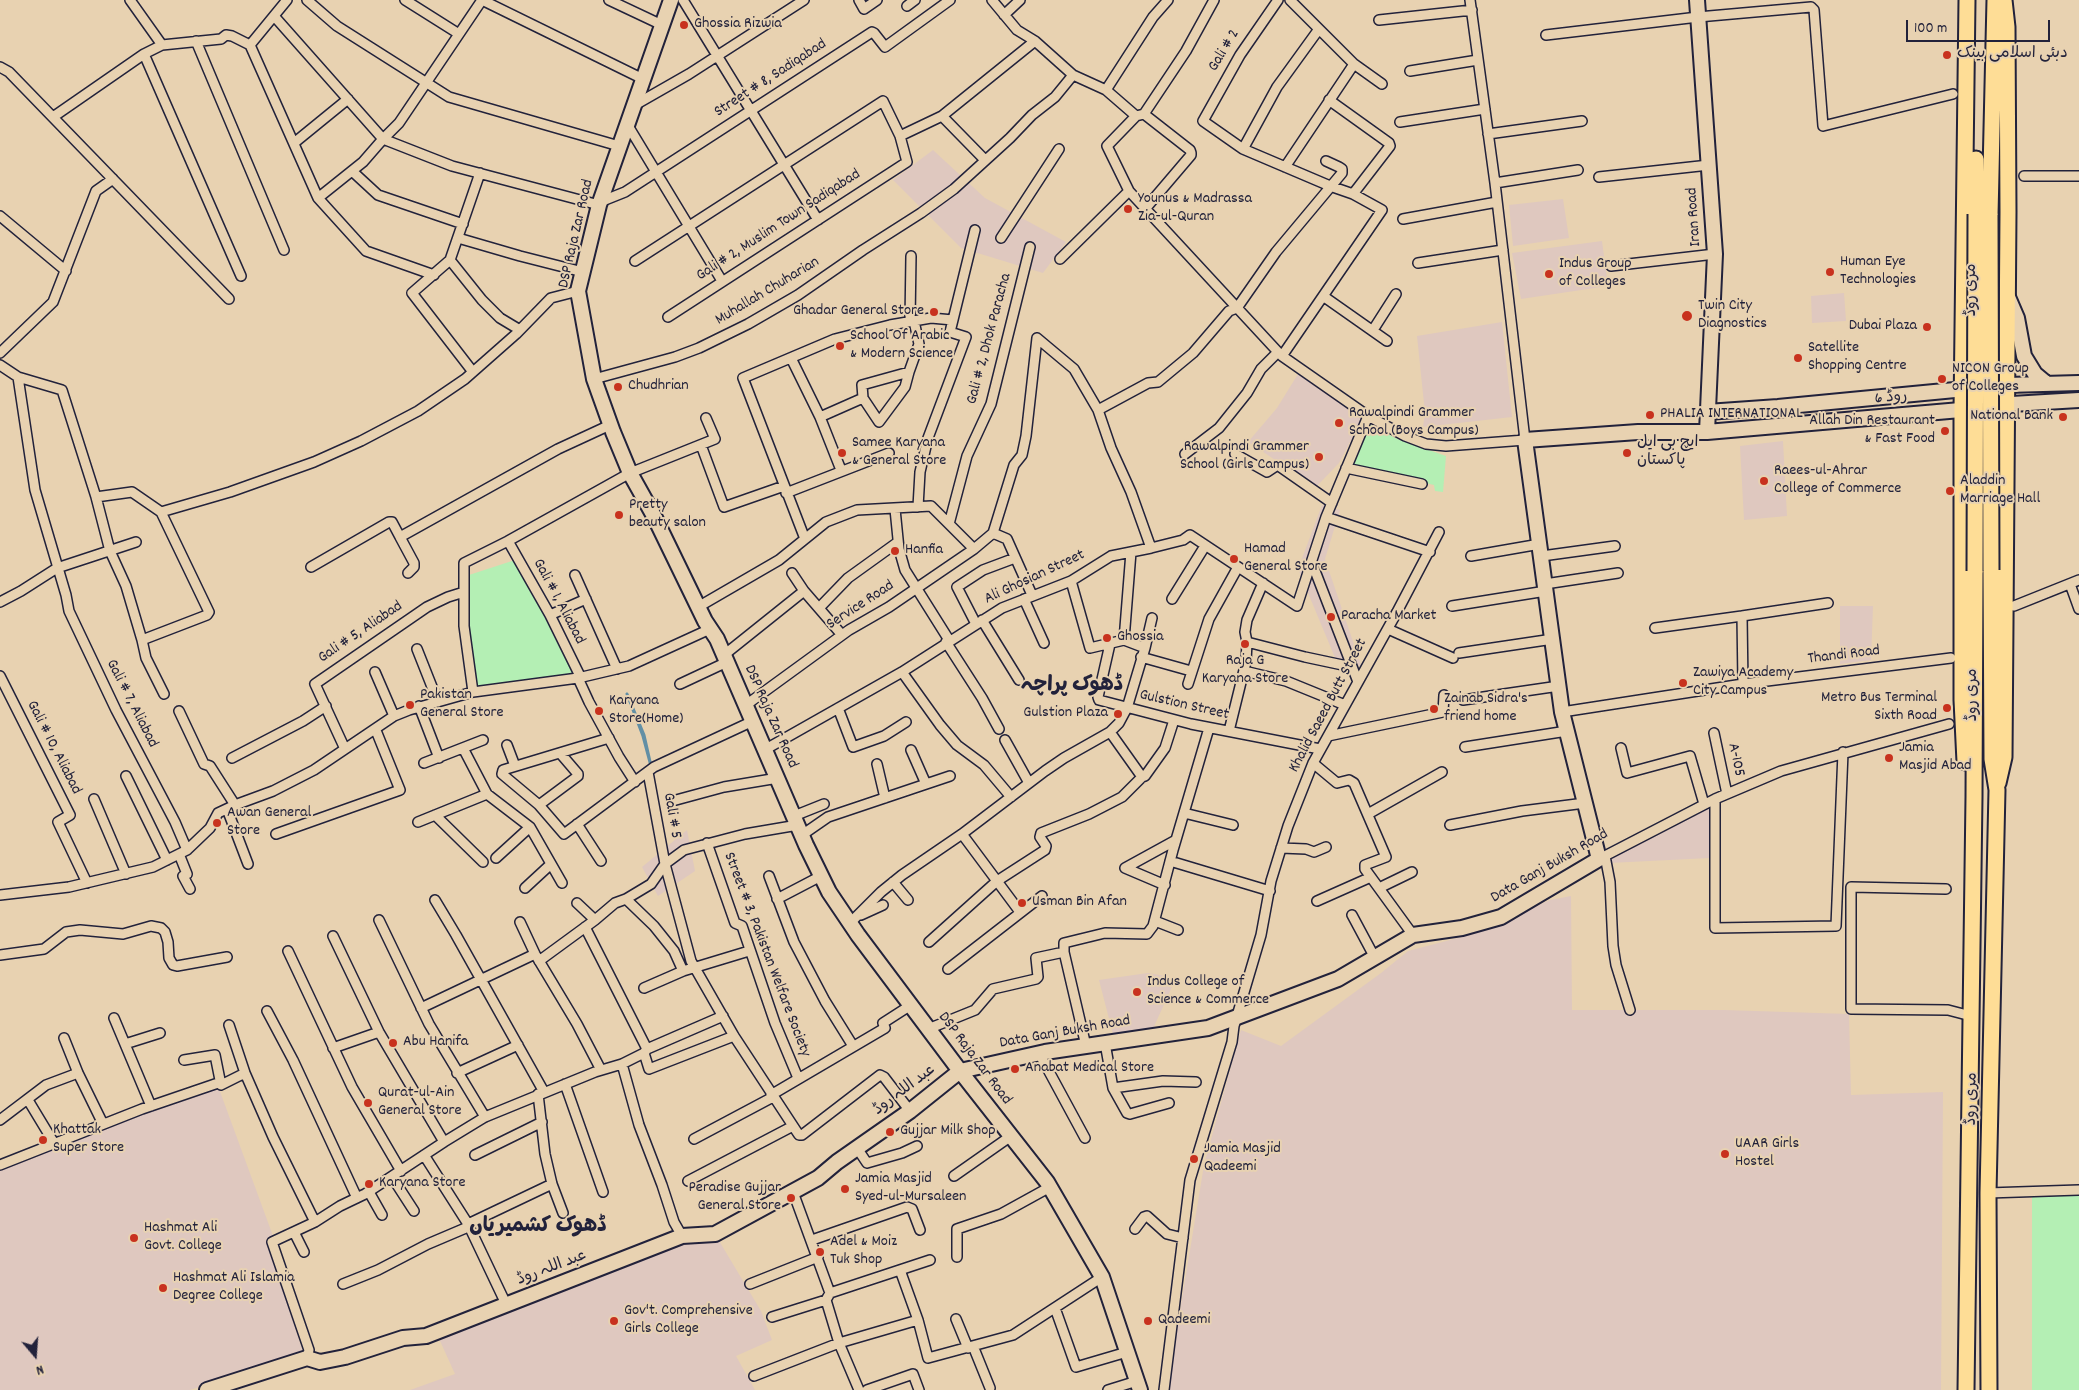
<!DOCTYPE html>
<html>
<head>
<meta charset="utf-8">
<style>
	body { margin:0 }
	#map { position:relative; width:2079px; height:1390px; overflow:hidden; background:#e8d2b1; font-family:Dekko,sans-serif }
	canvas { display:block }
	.north { position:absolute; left:10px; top:1330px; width:50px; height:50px; -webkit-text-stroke:4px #e8d2b1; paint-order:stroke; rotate:162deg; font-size:14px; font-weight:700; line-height:20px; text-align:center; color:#22223b }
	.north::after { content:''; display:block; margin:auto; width:18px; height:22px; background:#22223b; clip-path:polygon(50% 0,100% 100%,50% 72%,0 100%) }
	.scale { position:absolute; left:1906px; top:20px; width:144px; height:22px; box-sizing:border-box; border:2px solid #22223b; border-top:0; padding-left:6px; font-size:15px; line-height:18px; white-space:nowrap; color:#22223b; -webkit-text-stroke:4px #e8d2b1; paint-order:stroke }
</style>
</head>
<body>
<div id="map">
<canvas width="2079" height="1390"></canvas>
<div class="north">N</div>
<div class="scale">100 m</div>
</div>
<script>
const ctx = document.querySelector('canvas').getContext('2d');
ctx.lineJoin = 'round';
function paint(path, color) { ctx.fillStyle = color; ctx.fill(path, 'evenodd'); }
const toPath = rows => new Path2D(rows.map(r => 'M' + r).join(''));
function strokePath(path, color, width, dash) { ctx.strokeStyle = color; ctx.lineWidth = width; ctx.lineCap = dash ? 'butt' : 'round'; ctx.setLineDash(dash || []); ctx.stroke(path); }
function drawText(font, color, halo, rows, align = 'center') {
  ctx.font = font + ' Dekko,"Playpen Sans Arabic",sans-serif'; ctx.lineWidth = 4; ctx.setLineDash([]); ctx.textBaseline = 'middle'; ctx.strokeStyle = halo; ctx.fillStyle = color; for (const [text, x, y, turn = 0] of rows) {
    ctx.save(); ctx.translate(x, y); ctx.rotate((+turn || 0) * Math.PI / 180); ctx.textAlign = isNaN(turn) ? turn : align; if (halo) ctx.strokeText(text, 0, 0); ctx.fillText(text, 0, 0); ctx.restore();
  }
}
const built = toPath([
	[933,150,985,198,1066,242,1043,273,961,248,893,180],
	[1563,199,1569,238,1513,246,1509,205],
	[1602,241,1608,286,1521,299,1512,253],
	[1844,293,1846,321,1812,323,1811,296],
	[1502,322,1512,417,1423,427,1425,413,1417,336],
	[1298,374,1363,417,1339,463,1316,487,1248,442,1277,408],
	[1783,441,1787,516,1744,520,1740,446],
	[1322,505,1340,510,1325,559,1361,665,1341,672,1298,569],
	[1840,606,1873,606,1871,660,1840,664],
	[1711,805,1710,858,1609,863,1611,858,1642,840],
	[687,830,695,871,658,896,642,867],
	[1571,896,1572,1010,1724,1010,1849,1014,1851,1095,1943,1092,1941,1390,1167,1390,1204,1165,1241,1030,1281,1046,1381,973,1408,951,1473,934,1550,900],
	[1148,973,1176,978,1152,1031,1114,1038,1099,980],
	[218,1086,273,1236,266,1239,303,1352,190,1390,0,1390,0,1170,36,1154],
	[715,1234,761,1311,772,1340,736,1356,755,1390,410,1390,455,1374,436,1332,682,1236]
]);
const green = toPath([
	[1368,423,1395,438,1446,456,1443,492,1435,491,1434,485,1417,481,1352,467],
	[515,560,544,608,577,676,476,689,465,608,469,575],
	[2032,1191,2079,1191,2079,1390,2032,1390]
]);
const stream = toPath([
	[627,694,644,735,651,766,643,736,627,694]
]);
const street = toPath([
	[307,0,337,26,449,97,619,146],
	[405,0,459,34],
	[482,0,643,79],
	[609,0,662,25],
	[683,0,818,220],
	[859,0,864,9,877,0],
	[992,0,1017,30,1035,41,1073,75,1106,90,1136,116],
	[1278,0,1240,55,1203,121,1243,149,1330,186,1353,194,1382,210,1282,356],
	[1290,0,1354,64,1382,84],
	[907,6,915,0],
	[1004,15,1020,0],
	[274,16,383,139,452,166,599,205],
	[1379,20,1472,10],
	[1546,35,1698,17,1811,7,1814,10,1823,126,1953,94],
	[196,41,284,250],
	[162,45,221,39,226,35,232,36,250,45,318,198,366,251,434,275],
	[250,45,287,0],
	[144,54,241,276],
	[0,67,9,72,229,299],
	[1410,71,1478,60],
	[1106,90,1153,17,1168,0],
	[1329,100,1389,143,1390,146,1353,194],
	[633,106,689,74,804,0],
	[1144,114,1186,51,1214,0],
	[942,116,985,160],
	[53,117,144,54,162,45,130,0],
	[1400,122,1485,109],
	[627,124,722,281],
	[1488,134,1582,121],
	[294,143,348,99],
	[1243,149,1277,87,1319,29],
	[1285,167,1354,64],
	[352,171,378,195,463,224],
	[2024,176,2079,176],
	[1599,177,1709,165],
	[1495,183,1578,170],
	[318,198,363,162,383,139,399,123,482,0],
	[600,202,625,192,872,32,874,33,885,47,950,0],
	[1145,209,1191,155,1191,153,1190,150,1144,114,1136,116,1107,146,1129,191,1278,352,1282,356,1368,416,1405,436,1426,444,1446,446,1525,440,1495,183,1470,0],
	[0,216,66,271],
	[1403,219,1497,202],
	[458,238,520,256,583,272],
	[1001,238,1059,149],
	[1060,259,1129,191],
	[450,260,482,300,500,318,520,330],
	[635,261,883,101,900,136],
	[1418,263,1503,250],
	[1611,266,1715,254],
	[1323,296,1387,341],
	[668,317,907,162,900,136,942,116,1035,41],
	[910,321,911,256],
	[1373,330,1396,294],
	[1037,338,1074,369,1098,410,1111,448,1131,492,1151,548],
	[0,353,53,302,96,191,113,179],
	[791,358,820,417,841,470],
	[0,365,18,377,62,390,96,497,110,551,126,586,142,640,207,615,209,612,161,512,132,492,96,497],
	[473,372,412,293,450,260,480,173],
	[909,372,919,344,914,321],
	[18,377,35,490,66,595,69,611,116,710,175,822,187,850],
	[594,379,675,357,699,348,748,324,798,295,863,250,921,213,954,189,1010,138,1032,115,1055,97,1073,75],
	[1098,410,1148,383,1158,382,1193,353,1229,311,1237,308,1276,252,1342,173,1342,169,1339,167,1326,161],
	[820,417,863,398,862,385,909,372,905,387,879,422,863,398],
	[701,445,724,507,784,486],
	[1185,454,1219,428,1247,393,1261,369,1278,352],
	[1235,454,1267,472,1276,466,1279,466,1332,503],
	[1346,468,1422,484],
	[786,493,889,453],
	[918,507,920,472,928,438,966,337,950,332,975,230],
	[895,509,899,549,905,570,949,640],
	[161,512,230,492,314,462,361,441,418,411,465,379,516,334,551,298,578,291],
	[1326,517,1430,552],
	[949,524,967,456,991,404,1030,247],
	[993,533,1014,465,1022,455,1026,436,1037,338],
	[993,533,1007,539,1032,595],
	[400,537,414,563,414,567,408,573],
	[805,539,743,378,835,339,890,325,931,318,953,320],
	[508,541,550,615,579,674,578,678,589,702,619,757,635,782],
	[1471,556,1540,544],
	[1542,556,1615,546],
	[1312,563,1358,682],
	[311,567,389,522,392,522,400,537,558,449,610,425],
	[792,573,804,591],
	[575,575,617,669],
	[1263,583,1247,620,1245,632,1247,642,1305,657,1352,667],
	[1545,584,1618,573],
	[2070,584,2079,609],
	[1024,599,1044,643],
	[1172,599,1205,546],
	[0,602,21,591,57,568,136,542],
	[1452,606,1546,591],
	[2014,606,2079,580],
	[698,607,779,560,826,522,857,510,931,506,974,549],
	[819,608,848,578,898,542],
	[550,615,586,599],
	[1742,616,1828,603],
	[982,620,1019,680],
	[976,624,957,587,983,570,1015,558],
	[1655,628,1742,616,1743,684],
	[1388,629,1453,658],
	[142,640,146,658,164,694],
	[1124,640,1131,552],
	[946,642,982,698,999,729],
	[1110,644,1098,697,1099,700,1191,724,1320,749],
	[1145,648,1152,618],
	[417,649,438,702],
	[1459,653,1553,639],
	[724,655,804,591,842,635],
	[1141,657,1191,671],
	[1244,671,1286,681,1345,705],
	[375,672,394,716],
	[902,672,940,725,957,745,984,765,1011,797],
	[0,676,70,815,58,822,87,883],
	[680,684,727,662],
	[1188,684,1209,619,1238,567],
	[473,692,464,626,464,563,508,541,630,473,715,439,706,418],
	[1463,700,1559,686],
	[746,705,849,630,889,607,974,549,993,533],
	[419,706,439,758],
	[838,708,853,747,884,736,906,722],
	[179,711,204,764,210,766,235,805],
	[1562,712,1743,684,1951,658],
	[1229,731,1246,662,1247,642],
	[1110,732,1142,777],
	[1714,733,1727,794],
	[1328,736,1443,712,1444,695],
	[609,738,503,770,502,774,539,805,564,834,654,767,753,721],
	[1005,740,1029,783],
	[507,745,515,766],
	[1465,747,1567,731],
	[463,748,487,794,530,827,562,883],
	[1621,748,1627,773,1690,756,1704,804],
	[345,749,315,684,427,607,448,597,464,592],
	[766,749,902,672,1002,608,1071,581,1111,556,1151,548,1183,540,1190,535,1297,606,1326,517,1368,416],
	[911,750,926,784],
	[232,758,303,721,326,706],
	[424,763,483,740],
	[1313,763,1337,783,1349,780,1354,783,1386,857,1365,865,1365,869,1413,935],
	[877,764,885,798],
	[648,772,665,864,691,961,734,1036,797,1132,799,1135,802,1135,880,1075,884,1077,910,1111],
	[126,776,167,860],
	[94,799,126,874],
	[1715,799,1715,928,1836,926,1843,752],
	[676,800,724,787,778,778],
	[539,805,578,776,578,774,560,753],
	[227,809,248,864],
	[1184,813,1233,825],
	[1368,814,1442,772],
	[435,815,483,862],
	[794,816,824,804],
	[418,822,487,794],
	[577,824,601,861],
	[1450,825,1522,811,1585,803],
	[276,834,400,790,377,733,374,730],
	[962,834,1020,912],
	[802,835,828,817,950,776],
	[707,843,735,923,742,926,775,1023,798,1078],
	[1281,848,1306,849,1314,852,1326,847],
	[179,854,187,874,183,876,190,889],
	[1605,856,1610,882,1613,946,1616,965,1630,1010],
	[496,858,530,827],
	[1599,859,1715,799,1781,771,1949,724],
	[1170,861,1270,891],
	[769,876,794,942,825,1001,853,1046],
	[893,882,908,900],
	[1165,885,1125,868,1176,840],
	[525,888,551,864],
	[1379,888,1412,872],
	[1946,889,1851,887,1851,1009,1948,1010,1971,1016],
	[0,895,69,887,153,867,187,850,210,828,218,813,235,805,273,791,314,770,394,716,409,710,473,692,578,678,629,666,710,629],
	[626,899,654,926,674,951,683,971,749,951],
	[777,899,821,876],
	[435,900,456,935,544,1092],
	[1317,901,1371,877],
	[577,903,595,920],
	[861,915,883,905],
	[1352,915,1375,958],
	[379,920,429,1024,485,1117],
	[1155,921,1178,930],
	[520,922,535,954,577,1024,601,1070],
	[850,923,881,892,902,875,962,834,1045,771,1064,758,1110,732,1119,723,1127,708,1145,648,1124,640,1090,648,1071,581],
	[585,927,647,1049],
	[333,936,379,1032,444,1142],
	[929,942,997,881,1045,850,1046,846,1040,837,1041,833,1089,814,1122,797,1142,777,1145,776,1165,748,1174,720],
	[288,951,352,1087,401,1171],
	[1064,952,1086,1046],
	[0,955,44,949,66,932,80,930,123,934,151,926,161,928,165,932,168,942,169,958,173,965,177,966,227,957],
	[539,961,595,920,615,903,626,899,651,884,665,864,684,850,745,834,798,825],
	[948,969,1042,896],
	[644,988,683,971],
	[421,1008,535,954],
	[267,1011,293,1060,357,1198],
	[114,1018,151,1106],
	[229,1025,245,1073,273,1137,315,1222],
	[928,1029,975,1010,993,989,1036,979,1038,977,1036,958,1064,952,1064,943,1105,933,1147,934,1153,926,1173,850,1209,728],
	[64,1038,78,1073,103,1124],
	[1105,1043,1113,1088,1127,1113,1130,1114,1169,1103],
	[125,1044,160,1033],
	[333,1048,379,1032],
	[644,1053,649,1069,734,1036],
	[1039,1053,1085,1138],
	[184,1060,215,1055,221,1085,245,1073],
	[622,1064,639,1125,662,1185,674,1222,682,1236],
	[457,1073,518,1045],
	[565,1084,603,1192],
	[1113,1088,1163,1081,1196,1082],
	[538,1094,545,1154,552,1184,563,1213],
	[771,1095,885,1028,883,1023,911,1005],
	[28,1100,54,1143],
	[0,1120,46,1085,78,1073],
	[694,1139,773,1097],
	[857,1148,867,1163,902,1153,917,1146],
	[424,1155,468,1224,506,1304],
	[475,1155,542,1122],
	[0,1165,142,1109,221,1082],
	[954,1176,1011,1136],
	[392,1177,414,1211],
	[688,1181,793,1126],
	[369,1192,382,1215],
	[793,1192,830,1293,826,1300,839,1343,859,1390],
	[1988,1193,2079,1190],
	[468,1224,552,1184],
	[1135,1229,1144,1217,1147,1216,1167,1234,1183,1238],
	[294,1232,304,1252],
	[812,1240,907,1207,912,1209,920,1230],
	[957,1257,957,1229,1001,1214,1050,1187],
	[900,1270,918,1320,928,1358,1013,1335,1102,1277],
	[343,1284,378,1270,428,1244,468,1227],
	[750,1284,818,1257],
	[830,1293,930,1260],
	[1055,1308,1076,1367,1127,1352],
	[772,1317,826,1300],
	[956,1319,968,1348],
	[973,1346,990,1388],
	[307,1358,309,1350,272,1242,315,1222,340,1206,365,1194,444,1142,485,1117,595,1072,622,1064,644,1053,647,1049,723,1016],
	[754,1376,839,1343,918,1320],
	[867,1390,913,1374,919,1390],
	[1108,1390,1137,1381],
	[1164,1390,1190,1180,1232,1042,1234,1026,1261,935,1271,881,1288,826,1313,763,1397,612,1439,532]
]);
const secondary = toPath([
	[671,0,599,205,578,291,594,379,613,432,630,473,654,516,705,621,717,639,806,845,829,892,858,935,960,1071,1047,1182,1102,1277,1140,1390],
	[1697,0,1715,254,1707,432],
	[2008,297,2017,318,2024,356,2035,374,2047,384],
	[1995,405,2079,400],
	[1707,412,1778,407,2007,385,2079,383],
	[207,1390,307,1358,320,1362,345,1357,403,1338,426,1336,682,1236,715,1234,818,1178,837,1162,910,1111,960,1071,1045,1052,1208,1028,1338,979,1413,935,1462,928,1501,917,1599,859,1562,712,1525,440,1638,432,1707,432,1972,409]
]);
const primary = toPath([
	[1976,159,1976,214],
	[1990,215,1995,0],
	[1965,762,1962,700,1962,411,1967,0],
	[1998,783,2004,757,2008,212,2007,27,2004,0],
	[1966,1390,1974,797,1975,571],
	[1989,1390,1988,1193,1997,790,1992,759,1991,570]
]);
const primaryBridge = toPath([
	[1990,215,1991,570],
	[1975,571,1976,214]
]);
const markers = [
	[684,25,5,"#c8321e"],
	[1947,55,5,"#c8321e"],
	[1128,209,5,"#c8321e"],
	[1830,272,5,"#c8321e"],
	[1549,274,5,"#c8321e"],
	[934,312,5,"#c8321e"],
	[1687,316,6,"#c8321e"],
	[1927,327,5,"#c8321e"],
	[840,346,5,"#c8321e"],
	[1798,358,5,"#c8321e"],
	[1942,379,5,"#c8321e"],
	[618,387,5,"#c8321e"],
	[1650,415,5,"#c8321e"],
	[2063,417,5,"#c8321e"],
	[1339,423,5,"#c8321e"],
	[1945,431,5,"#c8321e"],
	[842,453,5,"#c8321e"],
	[1627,453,5,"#c8321e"],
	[1319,457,5,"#c8321e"],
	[1764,481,5,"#c8321e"],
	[1950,491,5,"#c8321e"],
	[619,515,5,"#c8321e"],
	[895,551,5,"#c8321e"],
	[1234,559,5,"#c8321e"],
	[1331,617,5,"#c8321e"],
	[1107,638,5,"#c8321e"],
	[1245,644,5,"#c8321e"],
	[1683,683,5,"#c8321e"],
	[410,705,5,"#c8321e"],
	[1947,708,5,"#c8321e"],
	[1434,709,5,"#c8321e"],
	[599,711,5,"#c8321e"],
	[1118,714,5,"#c8321e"],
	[1889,758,5,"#c8321e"],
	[217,823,5,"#c8321e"],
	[1022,903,5,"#c8321e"],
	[1137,992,5,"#c8321e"],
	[393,1043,5,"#c8321e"],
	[1015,1069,5,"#c8321e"],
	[368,1103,5,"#c8321e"],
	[890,1132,5,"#c8321e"],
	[43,1140,5,"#c8321e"],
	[1725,1154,5,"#c8321e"],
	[1194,1159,5,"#c8321e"],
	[369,1184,5,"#c8321e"],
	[845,1189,5,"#c8321e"],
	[791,1198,5,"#c8321e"],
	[134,1238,5,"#c8321e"],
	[820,1252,5,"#c8321e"],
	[163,1288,5,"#c8321e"],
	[614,1321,5,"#c8321e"],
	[1148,1321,5,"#c8321e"]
];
const poiNames = [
	["Ghossia Rizwia",694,25],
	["دبئی اسلامی بینک",1957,55],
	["Younus & Madrassa",1138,200],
	["Zia-ul-Quran",1138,218],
	["Human Eye",1840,263],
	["Technologies",1840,281],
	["Indus Group",1559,265],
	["of Colleges",1559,283],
	["Twin City",1698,307],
	["Diagnostics",1698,325],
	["Ghadar General Store",924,312,"right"],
	["Dubai Plaza",1917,327,"right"],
	["School Of Arabic",850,337],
	["& Modern Science",850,355],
	["Satellite",1808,349],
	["Shopping Centre",1808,367],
	["NICON Group",1952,370],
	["of Colleges",1952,388],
	["Chudhrian",628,387],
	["Rawalpindi Grammer",1349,414],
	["School (Boys Campus)",1349,432],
	["PHALIA INTERNATIONAL",1660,415],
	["National Bank",2053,417,"right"],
	["Allah Din Restaurant",1935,422,"right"],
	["& Fast Food",1935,440,"right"],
	["Samee Karyana",852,444],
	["& General Store",852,462],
	["ایچ بی ایل",1637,444],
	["پاکستان",1637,462],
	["Rawalpindi Grammer",1309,448,"right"],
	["School (Girls Campus)",1309,466,"right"],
	["Raees-ul-Ahrar",1774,472],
	["College of Commerce",1774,490],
	["Aladdin",1960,482],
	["Marriage Hall",1960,500],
	["Pretty",629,506],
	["beauty salon",629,524],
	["Hamad",1244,550],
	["General Store",1244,568],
	["Hanfia",905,551],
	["Paracha Market",1341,617],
	["Ghossia",1117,638],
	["Raja G",1245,662,"center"],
	["Karyana Store",1245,680,"center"],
	["Zawiya Academy",1693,674],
	["City Campus",1693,692],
	["Pakistan",420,696],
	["General Store",420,714],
	["Metro Bus Terminal",1937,699,"right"],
	["Sixth Road",1937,717,"right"],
	["Zainab Sidra's",1444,700],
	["friend home",1444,718],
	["Karyana",609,702],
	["Store(Home)",609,720],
	["Gulstion Plaza",1108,714,"right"],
	["Jamia",1899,749],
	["Masjid Abad",1899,767],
	["Awan General",227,814],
	["Store",227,832],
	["Usman Bin Afan",1032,903],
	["Indus College of",1147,983],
	["Science & Commerce",1147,1001],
	["Abu Hanifa",403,1043],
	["Anabat Medical Store",1025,1069],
	["Qurat-ul-Ain",378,1094],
	["General Store",378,1112],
	["Khattak",53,1131],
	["Super Store",53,1149],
	["Gujjar Milk Shop",900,1132],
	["UAAR Girls",1735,1145],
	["Hostel",1735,1163],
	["Jamia Masjid",1204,1150],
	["Qadeemi",1204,1168],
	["Jamia Masjid",855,1180],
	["Syed-ul-Mursaleen",855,1198],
	["Karyana Store",379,1184],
	["Peradise Gujjar",781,1189,"right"],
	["General Store",781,1207,"right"],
	["Hashmat Ali",144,1229],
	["Govt. College",144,1247],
	["Adel & Moiz",830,1243],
	["Tuk Shop",830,1261],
	["Hashmat Ali Islamia",173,1279],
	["Degree College",173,1297],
	["Gov't. Comprehensive",624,1312],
	["Girls College",624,1330],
	["Qadeemi",1158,1321]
];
const streetNames = [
	["Gali # 2",1225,51,-59],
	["Street # 8, Sadiqabad",771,79,-33],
	["Iran Road",1695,217,-94],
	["Gali # 2, Muslim Town Sadiqabad",779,226,-33],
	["DSP Raja Zar Road",577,234,-77],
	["مری روڈ",1973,290,-90],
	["Muhallah Chuharian",768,292,-31],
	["Gali # 2, Dhok Paracha",990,339,-75],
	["روڈ 6",1891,399,-5],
	["Ali Ghosian Street",1035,578,-25],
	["Gali # 1, Aliabad",558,602,62],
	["Service Road",861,606,-33],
	["Gali # 5, Aliabad",361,633,-34],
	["Thandi Road",1844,656,-7],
	["مری روڈ",1974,695,-90],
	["Gali # 7, Aliabad",131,704,63],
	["Gulstion Street",1184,706,13],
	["Khalid Saeed Butt Street",1329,706,-62],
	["DSP Raja Zar Road",770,717,66],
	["Gali # 10, Aliabad",53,748,63],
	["A-105",1735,760,78],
	["Gali # 5",671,816,80],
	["Data Ganj Buksh Road",1550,867,-30],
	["Street # 3, Pakistan Welfare Society",766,955,69],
	["Data Ganj Buksh Road",1065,1033,-10],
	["DSP Raja Zar Road",974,1059,53],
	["عبد اللہ روڈ",905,1091,-37],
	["مری روڈ",1973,1099,-89],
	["عبد اللہ روڈ",552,1269,-21]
];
const districtNames = [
	["ڈھوک پراچہ",1072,687],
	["ڈھوک کشمیریاں",538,1228]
];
paint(built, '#dfc8bf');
paint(green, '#b4efb4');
strokePath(stream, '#628fa5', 3);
strokePath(street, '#22223b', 12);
strokePath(secondary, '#22223b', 18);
strokePath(primary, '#22223b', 19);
strokePath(street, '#e8d2b1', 9);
strokePath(secondary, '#e8d2b1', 14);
strokePath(primary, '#fedd96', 15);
strokePath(primaryBridge, '#22223b', 19, []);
strokePath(primaryBridge, '#fedd96', 15);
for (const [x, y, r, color] of markers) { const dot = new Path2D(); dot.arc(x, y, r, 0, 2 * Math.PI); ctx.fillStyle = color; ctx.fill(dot); strokePath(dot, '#e8d2b1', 2); }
drawText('16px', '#22223b', '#e8d2b1', poiNames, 'left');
drawText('16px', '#22223b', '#e8d2b1', streetNames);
drawText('bold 21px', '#22223b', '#e8d2b1', districtNames);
</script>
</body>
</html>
